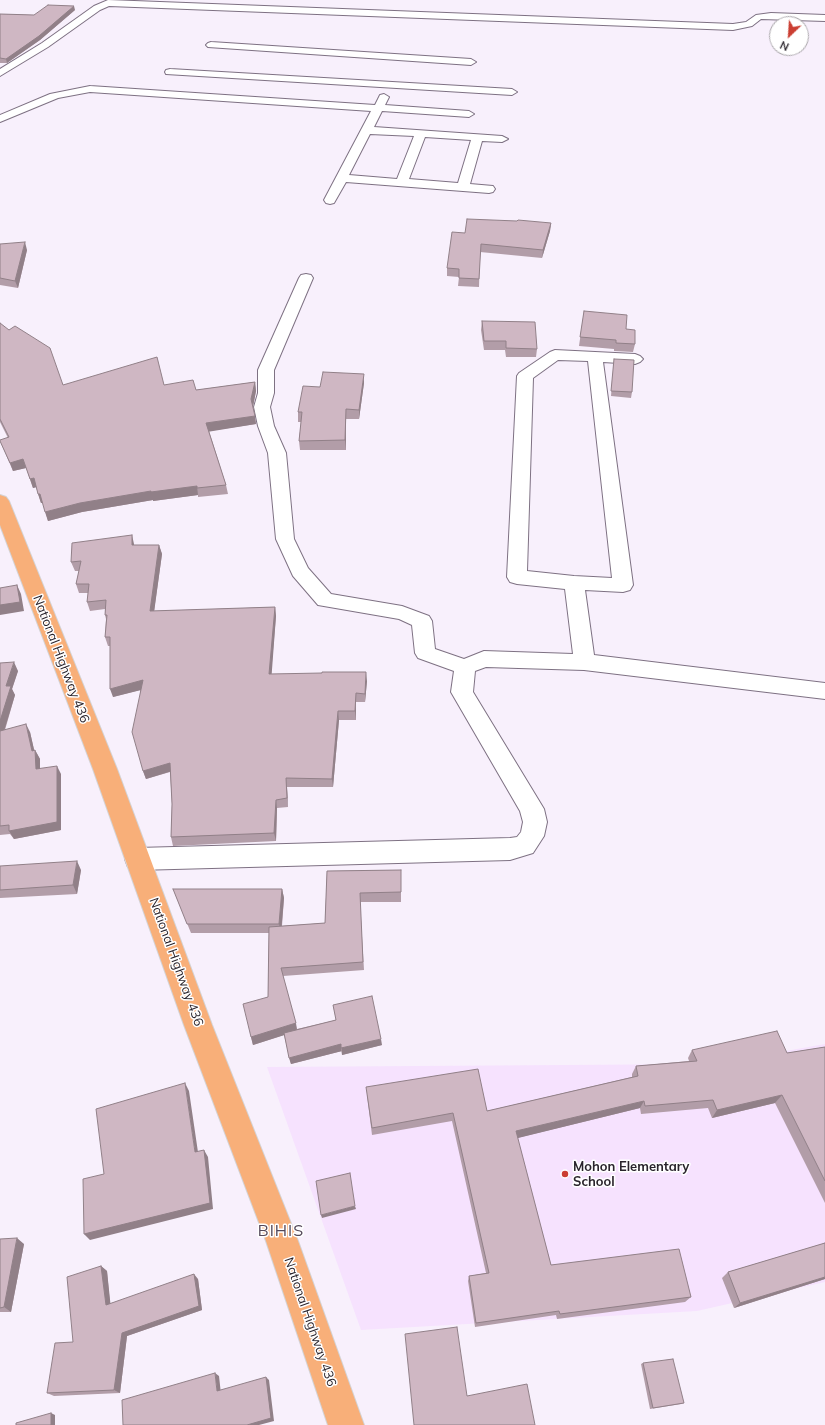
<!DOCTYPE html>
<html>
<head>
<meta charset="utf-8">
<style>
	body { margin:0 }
	#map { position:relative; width:825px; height:1425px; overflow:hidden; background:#f8f0fc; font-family:Mulish,sans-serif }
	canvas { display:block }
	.north { position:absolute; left:769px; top:16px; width:40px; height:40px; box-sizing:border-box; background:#fff; border:1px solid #aaa7ab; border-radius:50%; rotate:205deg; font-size:11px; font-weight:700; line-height:16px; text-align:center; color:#2a242c }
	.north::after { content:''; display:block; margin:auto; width:14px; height:18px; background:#cb3e32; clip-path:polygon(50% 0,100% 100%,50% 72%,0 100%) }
</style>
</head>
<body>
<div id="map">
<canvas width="825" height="1425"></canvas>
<div class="north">N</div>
</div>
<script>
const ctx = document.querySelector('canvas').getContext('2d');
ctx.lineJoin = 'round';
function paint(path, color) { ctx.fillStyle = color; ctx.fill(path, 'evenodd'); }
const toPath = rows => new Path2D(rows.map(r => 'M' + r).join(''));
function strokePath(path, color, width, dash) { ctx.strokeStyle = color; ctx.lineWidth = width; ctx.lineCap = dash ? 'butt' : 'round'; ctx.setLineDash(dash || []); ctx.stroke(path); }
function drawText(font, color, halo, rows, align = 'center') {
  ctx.font = font + ' Mulish,sans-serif'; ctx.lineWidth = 3; ctx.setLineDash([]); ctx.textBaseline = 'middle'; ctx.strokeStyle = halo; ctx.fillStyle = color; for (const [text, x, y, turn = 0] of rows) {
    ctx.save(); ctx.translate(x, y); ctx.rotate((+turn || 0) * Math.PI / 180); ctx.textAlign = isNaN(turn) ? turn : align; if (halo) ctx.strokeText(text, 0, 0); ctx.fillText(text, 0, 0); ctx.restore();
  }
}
const built = toPath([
	[825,1044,825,1282,697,1311,361,1330,267,1067,713,1064]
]);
const minor = toPath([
	[108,0,733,24,746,22,756,15,771,13,825,15,825,21,761,19,752,26,733,30,109,6,100,10,48,47,0,76,0,69,42,43,94,6,108,0],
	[211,42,471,59,476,62,471,65,208,47,206,45,208,43,211,42],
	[170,69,512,89,517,92,512,95,166,74,165,72,166,70,170,69],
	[90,86,375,105,380,95,384,94,389,97,385,105,469,111,474,114,469,117,382,111,374,127,502,136,508,139,502,142,482,141,470,184,493,186,495,189,493,192,489,193,346,182,334,203,330,204,326,203,324,200,371,111,90,92,58,98,0,122,0,115,50,94,90,86],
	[370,134,414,136,397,179,349,175,370,134],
	[425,137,471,140,458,183,409,179,425,137],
	[306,274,311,275,313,278,274,370,274,393,270,407,274,426,286,453,294,539,308,568,331,594,402,606,429,616,432,621,435,649,464,659,484,651,573,654,565,589,517,584,510,582,507,577,517,376,519,373,550,352,555,350,635,354,640,356,643,359,640,362,635,364,603,362,633,585,630,590,623,592,585,590,594,655,825,683,825,699,584,670,486,667,475,671,473,692,544,809,547,822,544,836,533,853,510,860,137,870,128,867,125,859,128,851,137,848,510,838,517,837,521,832,523,822,520,811,451,692,454,671,418,658,415,653,412,625,399,619,318,605,293,576,276,539,268,453,258,426,254,407,258,393,258,370,299,278,301,275,306,274],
	[558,360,588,361,612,578,574,576,527,571,533,378,558,360]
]);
const major = toPath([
	[0,495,6,497,9,501,117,769,212,1025,298,1241,364,1425,328,1425,266,1241,184,1025,93,769,0,525,0,495]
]);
const wall = toPath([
	[75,10,40,40,7,63,0,63,0,14,34,15],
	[551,223,550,231,542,258,480,252,479,287,458,286,459,277,447,276,447,268,465,233],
	[0,244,27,250,18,288,0,285],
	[584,311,626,329,635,344,633,352,614,351,614,349,579,346],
	[482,321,537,349,536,357,506,357,505,350,484,350,481,330],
	[0,323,63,385,164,385,196,390,255,382,256,391,253,406,256,424,209,431,226,485,228,494,198,497,198,495,153,501,153,500,82,512,48,521,43,503,41,503,36,487,33,488,26,468,13,471,0,441,8,438,0,422],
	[614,359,632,392,631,398,611,396],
	[364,383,359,419,346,419,346,450,300,450,299,441,301,422,298,422,298,412,320,387],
	[134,545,159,545,162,554,154,611,275,607,276,616,271,674,367,681,365,702,356,702,356,720,339,720,333,787,287,787,288,807,277,808,276,841,173,846,171,837,172,804,170,772,146,779,143,771,140,690,113,697,110,646,108,646,105,637,106,619,105,615,105,609,90,611,87,602,88,593,79,593,76,584,79,571,75,571,71,562],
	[0,663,18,671,12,689,15,695,5,730,30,732,34,750,35,750,40,759,40,769,61,774,61,830,14,839,10,834,0,835],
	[0,866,81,870,77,894,0,898],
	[401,870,401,902,360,902,364,970,283,976,297,1029,336,1020,333,1005,382,1045,342,1055,342,1051,291,1064,284,1035,253,1045,251,1037,268,997,269,933,191,933,173,889,282,889,284,898,282,926,325,923,327,871],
	[825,1047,825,1203,775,1103,712,1118,708,1108,641,1114,640,1108,517,1138,551,1265,691,1297,685,1302,557,1319,556,1315,475,1327,468,1281,469,1276,486,1273,452,1121,372,1135,367,1095,487,1111,632,1077,632,1074,636,1066,689,1061,688,1058,692,1050,787,1053],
	[0,1239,24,1244,11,1312,0,1312],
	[825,1243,825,1279,734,1308,722,1278,728,1272],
	[101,1266,107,1271,110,1304,198,1279,202,1310,127,1336,120,1393,54,1396,47,1393,73,1342],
	[643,1363,684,1403,681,1404,650,1409,641,1364]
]);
const shadedWall = toPath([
	[74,6,75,10,40,40,7,63,6,59],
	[551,223,550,231,542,258,543,250],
	[25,242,27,250,18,288,15,281],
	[364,374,364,383,359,419,359,410],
	[255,382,256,391,253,407,251,399],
	[346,409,346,450,345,440],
	[255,416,256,424,207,432,206,423],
	[23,459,26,468,13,471,10,463],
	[34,478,37,487,33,488,30,479],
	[197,486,198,495,153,501,153,500,82,512,48,521,45,512,80,503,151,491],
	[38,494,40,494,43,503,41,503],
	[132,535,134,544,135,554,132,545],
	[159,545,162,554,153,620,150,611],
	[17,585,21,594,24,611,0,615,0,605],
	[275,607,276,616,271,683,269,674],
	[14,662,18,671,12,689,15,695,1,741,0,738,0,721,6,686],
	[366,672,367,681,365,702,365,694],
	[143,680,145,689,113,697,110,689],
	[356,693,356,720,355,711],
	[338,711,339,720,333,787,332,779],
	[26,724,30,732,36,758,35,750,40,759,40,778,36,769],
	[170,763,172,771,146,779,143,771],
	[57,766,61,774,61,830,14,839,9,831],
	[286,778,287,787,288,807,287,798],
	[276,800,277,808,276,841,274,833],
	[77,861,81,870,77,894,73,885],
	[282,889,284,898,281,933,279,924],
	[296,1023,297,1031,253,1045,251,1037],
	[381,1039,382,1045,342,1055,341,1048],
	[341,1044,342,1051,291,1064,289,1058],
	[185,1083,189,1091,199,1159,195,1152],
	[782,1095,775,1103,712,1118,717,1110],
	[644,1101,640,1108,514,1139,516,1131],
	[204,1150,208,1157,213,1209,90,1240,84,1234],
	[355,1206,356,1209,322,1218,321,1215],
	[17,1238,24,1244,11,1312,4,1307],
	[101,1266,107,1271,111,1309,106,1305],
	[194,1274,198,1279,202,1310,127,1336,120,1393,114,1390,122,1333],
	[825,1277,825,1279,734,1308,740,1303],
	[215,1373,219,1376,221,1394,217,1391],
	[266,1377,269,1380,274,1421,259,1425,247,1425],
	[51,1413,55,1415,55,1425,51,1425]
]);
const building = toPath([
	[48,5,74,6,39,36,6,59,0,58,0,14,34,15,48,5],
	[467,219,517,221,518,220,551,223,543,250,481,244,479,279,459,278,459,269,447,268,452,232,465,233,467,219],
	[25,242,15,281,0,278,0,244,25,242],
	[584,311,627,315,626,329,635,330,635,344,616,343,616,340,580,337,584,311],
	[482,321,535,322,537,349,506,348,506,341,484,341,482,321],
	[0,323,9,330,15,326,50,348,63,385,157,357,164,385,193,380,196,390,255,382,251,399,255,416,206,423,226,485,197,488,197,486,151,492,151,491,80,503,45,512,40,494,38,494,34,478,30,479,23,459,10,463,0,441,0,440,9,437,0,419,0,323],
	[614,359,634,360,632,392,611,391,614,359],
	[323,372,364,374,359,410,346,409,345,440,299,441,302,412,298,412,303,386,320,387,323,372],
	[132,535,132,545,159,545,150,611,275,607,269,674,322,673,322,672,366,672,365,694,356,693,355,711,338,711,332,779,286,778,287,798,276,800,274,833,171,837,172,804,170,763,143,771,132,732,143,680,110,689,110,637,105,637,107,615,105,615,106,600,87,602,89,584,76,584,81,561,71,562,72,543,132,535],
	[17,585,20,602,0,605,0,588,17,585],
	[14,662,6,686,11,686,0,721,0,663,14,662],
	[26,724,32,751,35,750,36,769,57,766,57,822,9,831,9,825,0,826,0,731,26,724],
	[77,861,73,885,0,890,0,866,77,861],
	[401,870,401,892,360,893,363,962,281,968,296,1023,251,1037,243,1004,268,997,269,927,325,923,327,871,401,870],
	[173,889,282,889,279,924,187,924,173,889],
	[372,996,381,1039,341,1048,341,1044,289,1058,284,1033,336,1020,333,1005,372,996],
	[777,1031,787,1053,825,1047,825,1181,782,1095,717,1110,713,1100,645,1106,644,1101,516,1131,551,1265,679,1249,691,1297,560,1314,559,1311,476,1323,469,1276,489,1273,453,1113,372,1128,366,1087,478,1069,487,1111,638,1076,636,1066,697,1061,692,1050,777,1031],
	[185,1083,195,1152,204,1150,210,1203,84,1234,83,1179,104,1174,96,1109,185,1083],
	[350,1173,355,1206,321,1215,316,1181,350,1173],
	[17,1238,4,1307,0,1308,0,1239,17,1238],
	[825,1243,825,1277,740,1303,728,1272,825,1243],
	[101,1266,106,1305,194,1274,199,1306,122,1333,114,1390,47,1393,55,1343,73,1342,67,1277,101,1266],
	[457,1327,467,1396,527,1384,535,1425,414,1425,405,1334,457,1327],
	[673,1359,684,1403,653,1408,643,1363,673,1359],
	[215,1373,217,1391,266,1377,271,1418,247,1425,123,1425,122,1400,215,1373],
	[51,1413,51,1425,16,1425,16,1423,51,1413]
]);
const markers = [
	[565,1174,4,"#cb3e32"]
];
const nearStreetnames = [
	["National Highway 436",61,659,69],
	["National Highway 436",176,962,70],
	["National Highway 436",310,1322,71]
];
const nearPoinames = [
	["Mohon Elementary",573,1167],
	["School",573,1182]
];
const nearQuarternames = [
	["BIHIS",281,1231]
];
paint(built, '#f6e2fe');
strokePath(minor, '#7e7183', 2);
strokePath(major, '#d4d3d5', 2);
paint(minor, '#fff');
paint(major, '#f8af79');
paint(wall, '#b29da8');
paint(shadedWall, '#918088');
paint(building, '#cfb7c3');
strokePath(building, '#918088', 1);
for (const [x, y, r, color] of markers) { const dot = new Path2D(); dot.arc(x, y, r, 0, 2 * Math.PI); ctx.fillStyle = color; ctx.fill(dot); strokePath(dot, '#fff', 1.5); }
drawText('13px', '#2a242c', '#fff', nearStreetnames);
drawText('bold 13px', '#2a242c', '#fff', nearPoinames, 'left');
ctx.letterSpacing = '1px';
drawText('16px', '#544859', '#fff', nearQuarternames);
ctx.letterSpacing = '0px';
</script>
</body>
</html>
